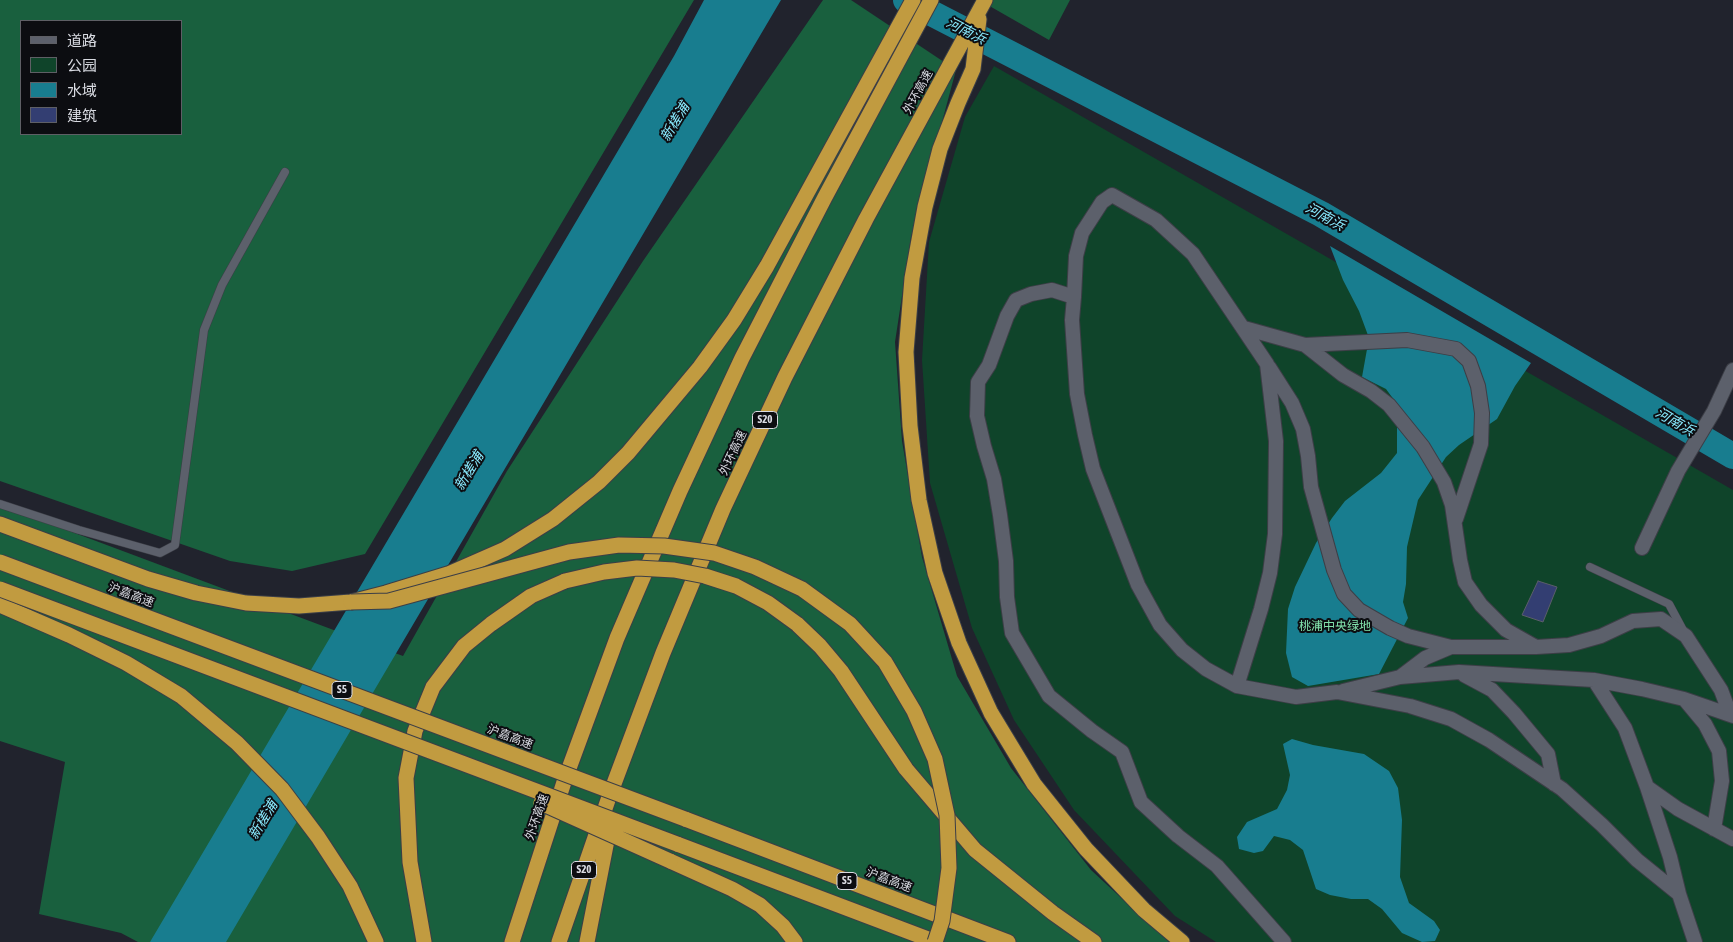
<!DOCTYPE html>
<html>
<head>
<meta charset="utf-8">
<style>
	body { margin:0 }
	#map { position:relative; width:1733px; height:942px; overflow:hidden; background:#21232d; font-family:"Asap Condensed","Noto Sans SC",sans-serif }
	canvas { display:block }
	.legend { position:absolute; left:20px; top:20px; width:162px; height:115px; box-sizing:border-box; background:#0c0d11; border:1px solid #5e5f65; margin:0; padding:6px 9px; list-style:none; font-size:15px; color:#d9dbe2 }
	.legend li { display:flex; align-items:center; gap:10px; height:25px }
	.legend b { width:25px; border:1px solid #5e5f65 }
</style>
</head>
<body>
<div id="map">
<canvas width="1733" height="942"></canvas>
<ul class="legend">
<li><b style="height:6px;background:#5c606b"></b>道路</li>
<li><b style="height:14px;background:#0f442a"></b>公园</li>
<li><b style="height:14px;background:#187d8f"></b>水域</li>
<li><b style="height:14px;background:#333e72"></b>建筑</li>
</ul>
</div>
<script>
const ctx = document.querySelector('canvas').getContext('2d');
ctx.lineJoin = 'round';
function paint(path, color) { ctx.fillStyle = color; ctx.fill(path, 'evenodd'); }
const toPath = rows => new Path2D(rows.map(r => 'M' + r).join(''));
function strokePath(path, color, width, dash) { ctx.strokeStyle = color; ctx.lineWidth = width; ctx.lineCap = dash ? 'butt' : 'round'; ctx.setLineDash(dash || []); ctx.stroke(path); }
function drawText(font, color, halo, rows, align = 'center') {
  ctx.font = font + ' "Asap Condensed","Noto Sans SC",sans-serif'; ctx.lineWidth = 4; ctx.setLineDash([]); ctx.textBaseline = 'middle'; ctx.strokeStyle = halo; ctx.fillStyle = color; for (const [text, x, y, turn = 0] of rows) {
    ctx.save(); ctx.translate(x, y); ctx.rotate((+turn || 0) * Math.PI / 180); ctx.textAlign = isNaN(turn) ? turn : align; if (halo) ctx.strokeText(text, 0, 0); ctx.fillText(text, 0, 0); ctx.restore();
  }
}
const green = toPath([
	[994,66,1733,490,1733,942,1216,942,1175,916,1074,810,1014,720,972,628,930,483,922,360,929,242,965,117]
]);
const forest = toPath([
	[0,0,694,0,365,554,292,571,230,561,0,481],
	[21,21,181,21,181,134,21,134],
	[823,0,851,0,956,70,911,237,895,342,902,441,922,557,957,676,1011,768,1091,870,1169,942,138,942,121,933,39,914,65,762,0,741,0,505,403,656,507,471,643,261],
	[979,0,1070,0,1049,40]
]);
const water = toPath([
	[704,0,781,0,226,942,150,942,674,56],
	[1330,246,1531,363,1515,386,1497,419,1459,445,1446,457,1418,500,1407,547,1406,584,1403,602,1408,618,1379,674,1308,686,1292,677,1286,653,1288,609,1295,587,1316,543,1332,518,1345,501,1381,473,1397,453,1397,404,1386,389,1362,377,1369,338,1359,311,1343,280],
	[1292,739,1313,745,1364,754,1389,771,1398,788,1402,820,1400,877,1409,903,1434,921,1440,930,1435,941,1422,942,1402,933,1382,909,1368,899,1351,899,1330,895,1316,889,1303,850,1290,840,1274,836,1263,851,1254,853,1239,849,1237,837,1247,822,1277,809,1287,790,1290,775,1283,744]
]);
const river = toPath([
	[906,0,1321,214,1733,456]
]);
const building = toPath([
	[1538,581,1557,587,1543,622,1522,615,1538,581]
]);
const service = toPath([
	[0,504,79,530,160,553,175,545,204,330,222,285,285,172],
	[1590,567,1669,604,1684,632]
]);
const minor = toPath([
	[1074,297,1076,256,1082,233,1102,202,1112,195,1156,220,1193,254,1267,364,1276,441,1275,534,1270,573,1261,609,1237,686],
	[1244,328,1305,345,1407,340,1456,349,1469,361,1478,386,1482,413,1481,444,1456,519],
	[1305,345,1343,375,1371,391,1389,405,1423,447,1444,482,1452,505,1460,560,1465,582,1481,605,1506,630,1536,647,1569,645,1601,636,1633,621,1661,619,1686,636,1721,690,1730,714],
	[1269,367,1292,403,1303,429,1308,456,1311,487,1334,570,1344,594,1359,610,1390,628,1408,636,1451,647],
	[1642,548,1678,471,1714,411,1733,370],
	[1464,675,1492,690,1514,713,1548,754,1554,784],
	[1400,677,1425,658,1451,647,1535,647],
	[1594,680,1625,728,1647,787,1670,857,1679,894],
	[1343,691,1400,677,1459,672,1594,680,1642,689,1684,699,1733,716],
	[1685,700,1705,724,1719,751,1722,781,1714,829],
	[1647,787,1678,809,1733,839],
	[1284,942,1217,866,1178,836,1141,802,1122,752,1092,731,1049,696,1012,633,1007,597,1006,561,1000,515,994,479,984,446,977,416,978,382,989,365,1007,316,1016,300,1031,294,1052,290,1074,297,1072,320,1077,394,1085,435,1093,469,1138,585,1160,625,1182,650,1206,669,1237,686,1296,697,1337,692,1410,706,1451,719,1489,740,1562,789,1602,825,1637,860,1679,894,1695,942]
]);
const motorway = toPath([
	[979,19,973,69,958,103,940,149,925,207,912,278,906,352,910,426,919,500,935,573,959,643,991,713,1034,784,1086,849,1144,910,1182,942],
	[0,524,148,579,196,593,246,603,299,606,351,602,386,593,448,574,505,549,553,519,599,482,628,453,700,367,734,320,767,266,913,0],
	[0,605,69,635,126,663,181,696,237,743,282,789,318,837,350,886,376,942],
	[797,624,820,646,841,671,906,769,975,850,1053,913,1094,942],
	[685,819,1008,942],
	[677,844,936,942],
	[670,861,732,889,760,905,783,926,795,942],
	[424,942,410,862,406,778,415,731,433,687,464,646,491,624,531,596,565,581],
	[512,942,564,782,617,638,680,491,742,358,825,197,931,0],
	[559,942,609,797,663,653,723,509,785,377,866,219,985,0],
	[587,942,609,830,609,821]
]);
const motorwayBridge = toPath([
	[0,562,685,819],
	[565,581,604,572,637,568,674,570,705,576,736,586,768,603,797,624],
	[0,589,677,844],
	[351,602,389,601,569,552,619,545,664,546,714,553,755,567,802,589,850,624,885,662,914,711,935,759,947,815,949,868,942,921,935,942],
	[541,803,670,861]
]);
const shields = [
	[765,420,25],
	[342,690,20],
	[584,870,25],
	[847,881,20]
];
const shieldNames = [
	["S20",765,420],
	["S5",342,690],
	["S20",584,870],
	["S5",847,881]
];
const streetNames = [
	["外环高速",918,92,-61],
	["外环高速",733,453,-65],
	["沪嘉高速",131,595,21],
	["沪嘉高速",510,737,21],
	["外环高速",537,817,-71],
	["沪嘉高速",889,880,21]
];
const parkNames = [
	["桃浦中央绿地",1335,626]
];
const waterNames = [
	["河南浜",966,31,27],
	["新槎浦",675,122,-59],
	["河南浜",1325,217,29],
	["河南浜",1675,422,30],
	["新槎浦",469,471,-59],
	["新槎浦",263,820,-59]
];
paint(green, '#0f442a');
paint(forest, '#19603e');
paint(water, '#187d8f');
strokePath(river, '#187d8f', 26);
paint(building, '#333e72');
strokePath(building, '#5a5e69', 1);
strokePath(service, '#3c3e46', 9);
strokePath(minor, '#3c3e46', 16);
strokePath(motorway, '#3c3e46', 17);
strokePath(service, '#5c606b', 8);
strokePath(minor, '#5c606b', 14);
strokePath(motorway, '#c19b40', 15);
strokePath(motorwayBridge, '#3c3e46', 17, []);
strokePath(motorwayBridge, '#c19b40', 15);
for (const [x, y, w] of shields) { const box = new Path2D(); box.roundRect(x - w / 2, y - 8.5, w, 17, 4); ctx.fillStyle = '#0c0d11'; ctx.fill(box); strokePath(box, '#d9dbe2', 1); }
drawText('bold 11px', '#d9dbe2', null, shieldNames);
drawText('12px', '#d9dbe2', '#0c0d11', streetNames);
drawText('12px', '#82e2ac', '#0c0d11', parkNames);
drawText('italic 14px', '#89eafe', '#0c0d11', waterNames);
</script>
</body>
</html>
